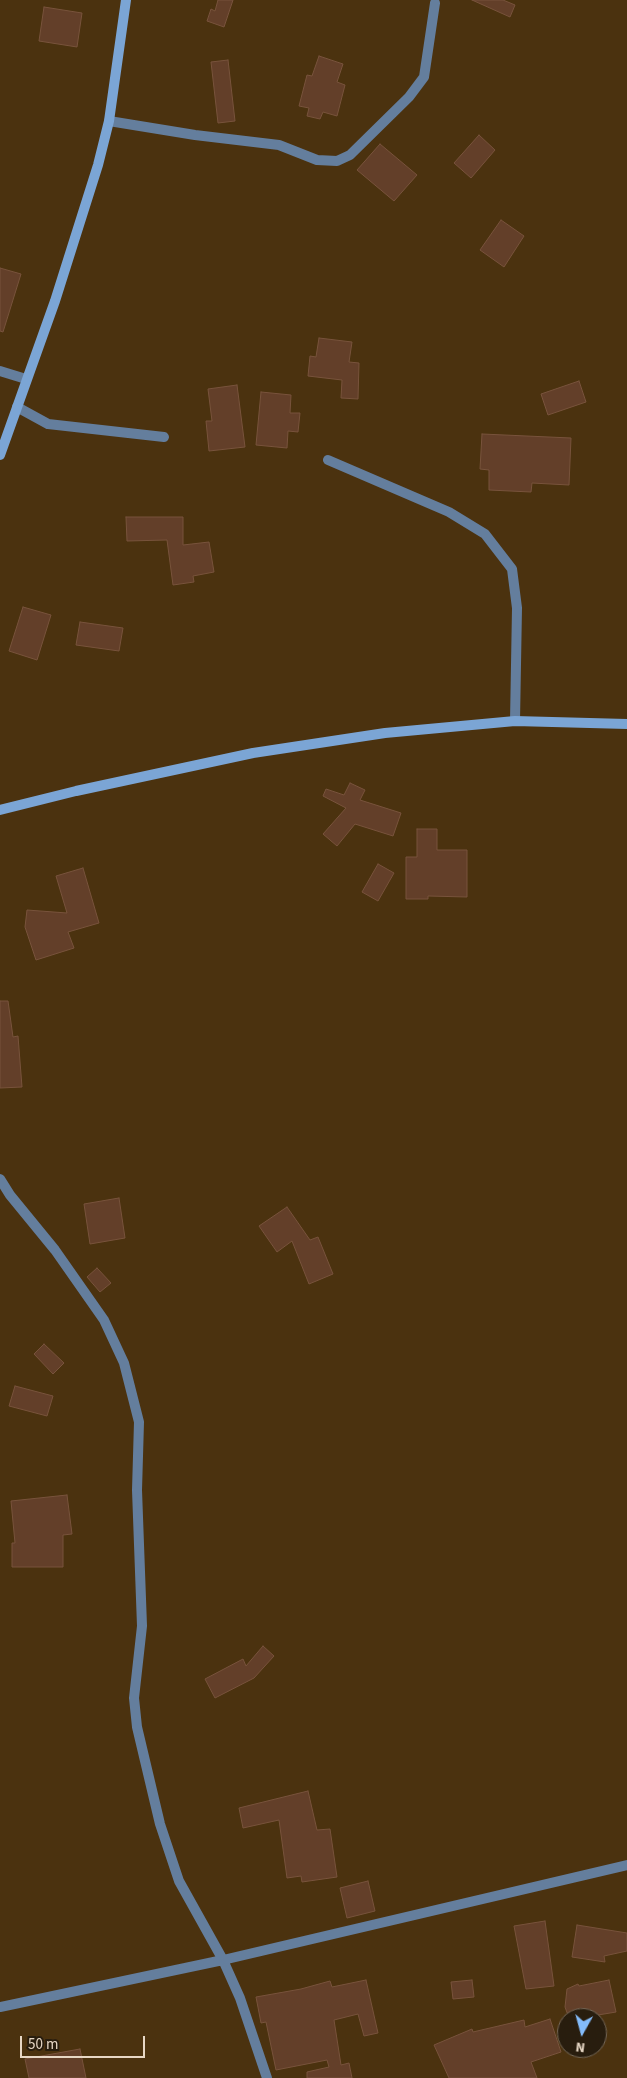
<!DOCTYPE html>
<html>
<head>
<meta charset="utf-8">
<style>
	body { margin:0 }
	#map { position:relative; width:627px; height:2078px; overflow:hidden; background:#4b320f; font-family:"Source Sans 3",sans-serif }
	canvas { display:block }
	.north { position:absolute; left:557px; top:2008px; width:50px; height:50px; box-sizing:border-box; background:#281d0e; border:1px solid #746757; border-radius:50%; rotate:187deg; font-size:14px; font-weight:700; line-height:20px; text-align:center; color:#e7d7c5 }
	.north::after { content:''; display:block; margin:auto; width:18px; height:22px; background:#84bcfb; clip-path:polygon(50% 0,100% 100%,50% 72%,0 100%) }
	.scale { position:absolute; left:20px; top:2036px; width:125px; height:22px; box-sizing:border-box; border:2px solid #e7d7c5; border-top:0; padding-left:6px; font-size:15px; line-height:18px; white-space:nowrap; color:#e7d7c5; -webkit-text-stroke:4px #281d0e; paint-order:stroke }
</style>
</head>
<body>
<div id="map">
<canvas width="627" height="2078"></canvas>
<div class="north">N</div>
<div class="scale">50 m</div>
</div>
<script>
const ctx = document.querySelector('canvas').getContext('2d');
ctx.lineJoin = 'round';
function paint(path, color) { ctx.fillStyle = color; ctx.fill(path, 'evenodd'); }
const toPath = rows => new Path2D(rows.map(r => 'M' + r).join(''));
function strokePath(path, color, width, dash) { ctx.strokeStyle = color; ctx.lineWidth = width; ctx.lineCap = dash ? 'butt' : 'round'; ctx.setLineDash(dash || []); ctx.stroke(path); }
const building = toPath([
	[218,0,233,0,224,27,207,21,211,9,215,11,218,0],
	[472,0,503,0,515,5,510,17,472,0],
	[44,7,82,13,77,47,39,41,44,7],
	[319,56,343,64,337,82,345,85,337,116,323,112,320,119,307,116,309,108,299,106,307,75,312,76,319,56],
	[228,60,235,121,218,123,211,62,228,60],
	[479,135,495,150,471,178,454,163,479,135],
	[380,144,417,175,394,201,357,170,380,144],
	[501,220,524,236,504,267,480,250,501,220],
	[0,268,21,274,3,332,0,331,0,268],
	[319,338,352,342,349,362,359,363,358,399,341,398,342,380,308,376,310,356,316,357,319,338],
	[579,381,586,402,548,415,541,394,579,381],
	[237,385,245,447,209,451,206,421,212,421,208,389,237,385],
	[261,392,291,395,290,413,300,413,298,432,288,431,287,448,256,445,261,392],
	[482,434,571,438,569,485,532,483,531,492,489,490,489,470,480,469,482,434],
	[126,517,183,517,183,545,209,542,214,572,193,576,194,582,173,585,167,540,127,541,126,517],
	[23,607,51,615,37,660,9,651,23,607],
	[80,622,123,628,119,651,76,645,80,622],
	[350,783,365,790,360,800,401,813,393,836,355,824,337,846,323,834,346,808,323,796,326,789,344,795,350,783],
	[417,829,437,829,437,850,467,850,467,897,428,896,428,899,406,899,406,857,417,857,417,829],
	[378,864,394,873,378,901,362,892,378,864],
	[83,868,99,923,68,932,74,948,36,960,25,927,27,910,67,913,56,876,83,868],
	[0,1001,8,1001,13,1037,18,1036,22,1087,0,1088,0,1001],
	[119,1198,125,1238,90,1244,84,1204,119,1198],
	[287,1207,310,1240,318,1237,333,1274,309,1284,292,1241,277,1252,259,1226,287,1207],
	[97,1268,111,1283,100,1292,87,1277,97,1268],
	[44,1344,64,1363,53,1374,34,1354,44,1344],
	[15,1386,53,1396,47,1416,9,1406,15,1386],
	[67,1495,72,1534,63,1535,63,1567,12,1567,12,1543,15,1543,11,1501,67,1495],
	[263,1646,274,1656,254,1678,215,1698,205,1679,243,1659,246,1666,263,1646],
	[308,1791,317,1830,330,1829,337,1877,302,1882,301,1876,287,1878,279,1820,243,1828,239,1808,308,1791],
	[368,1881,375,1911,347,1918,340,1888,368,1881],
	[545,1921,554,1986,526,1989,514,1926,545,1921],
	[577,1925,627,1933,627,1951,604,1956,605,1962,572,1957,577,1925],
	[366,1980,378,2033,364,2036,358,2014,334,2020,341,2065,349,2063,352,2078,307,2078,307,2072,329,2067,327,2060,276,2070,266,2022,261,2023,256,1997,301,1989,330,1981,332,1987,366,1980],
	[472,1980,474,1997,453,1999,451,1982,472,1980],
	[609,1980,616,2012,592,2016,591,2010,569,2018,565,2007,567,1989,578,1984,579,1986,609,1980],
	[550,2019,561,2052,531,2062,537,2078,449,2078,434,2045,472,2029,473,2032,524,2020,525,2027,550,2019],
	[80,2049,86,2078,29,2078,25,2059,80,2049]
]);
const street = toPath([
	[109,121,195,135,279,145,317,160,337,161,350,155,409,97,424,77,435,3],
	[0,371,26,379],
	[17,407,48,424,164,437],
	[328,460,449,512,485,534,512,569,517,608,515,721],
	[0,1179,10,1195,55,1250,104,1320,124,1363,139,1422,137,1490,142,1626,134,1698,137,1727,160,1824,179,1881,223,1960,240,1998,267,2078],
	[0,2007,223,1960,627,1865]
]);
const secondary = toPath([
	[0,455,55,301,98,165,109,121,126,0],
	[0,810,76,791,253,753,385,733,515,721,627,724]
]);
paint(building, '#633f29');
strokePath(building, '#78533c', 1);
strokePath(street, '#647e9d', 10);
strokePath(secondary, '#7ba5d5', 10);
</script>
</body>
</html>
